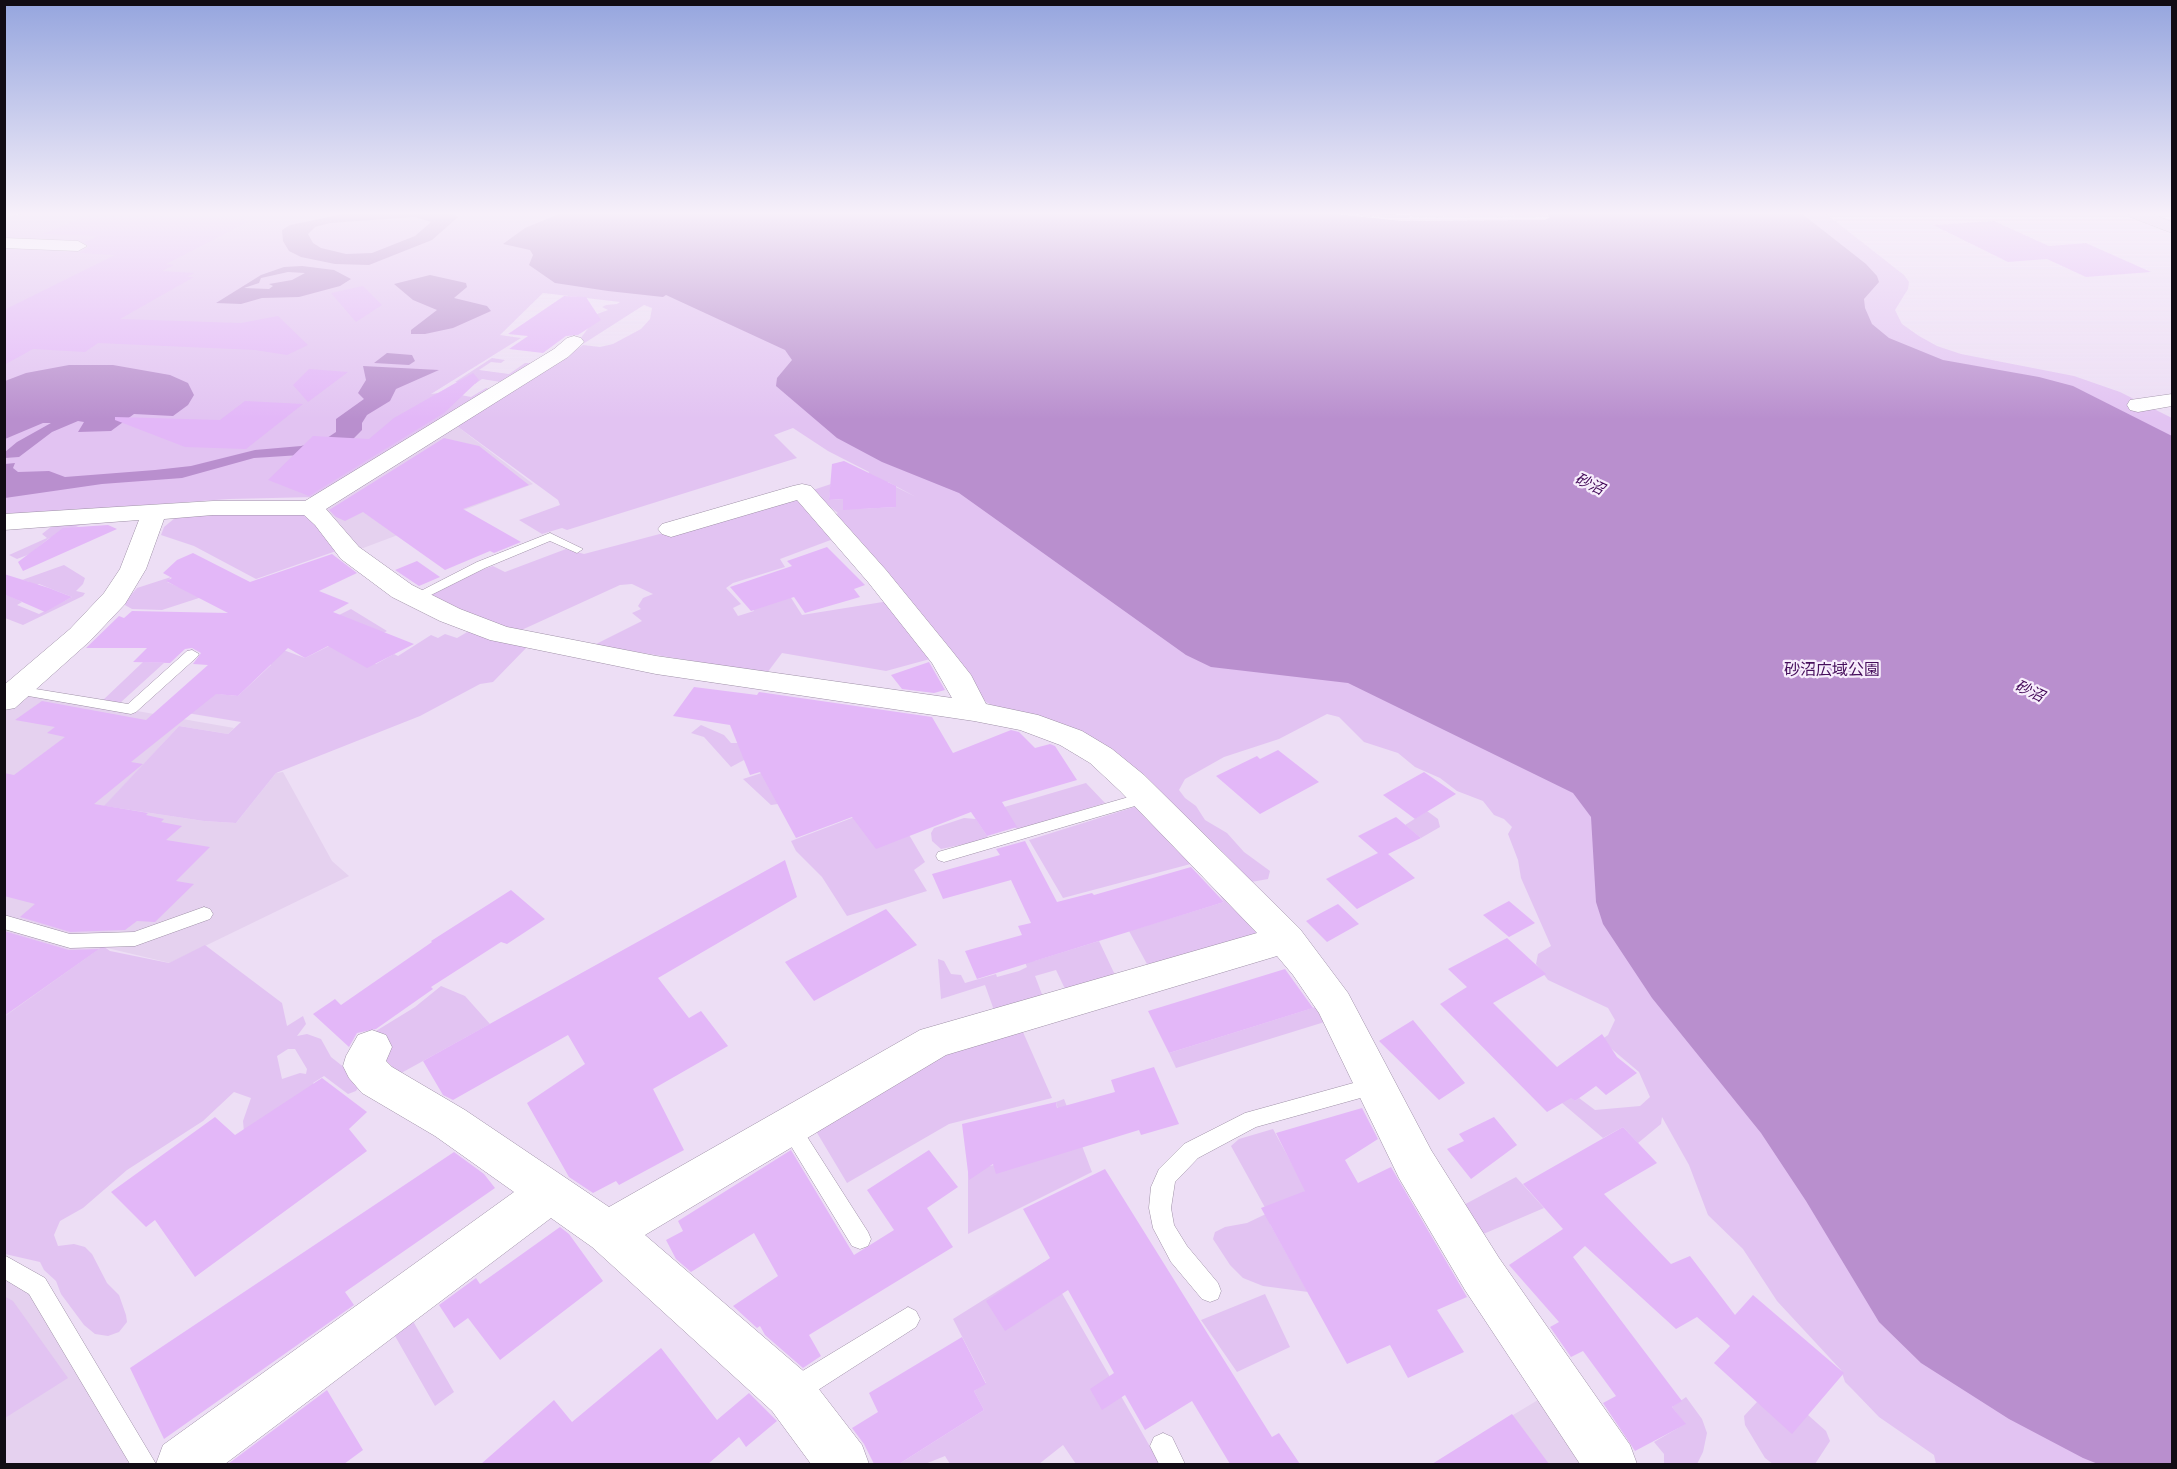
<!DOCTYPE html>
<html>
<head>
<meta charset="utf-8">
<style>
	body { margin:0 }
	#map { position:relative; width:2177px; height:1469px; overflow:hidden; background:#eddef5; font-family:"Sofia Sans Condensed",sans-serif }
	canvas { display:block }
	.frame { position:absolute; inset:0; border:6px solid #110c14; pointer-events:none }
</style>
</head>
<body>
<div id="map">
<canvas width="2177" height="1469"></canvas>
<div class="frame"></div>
</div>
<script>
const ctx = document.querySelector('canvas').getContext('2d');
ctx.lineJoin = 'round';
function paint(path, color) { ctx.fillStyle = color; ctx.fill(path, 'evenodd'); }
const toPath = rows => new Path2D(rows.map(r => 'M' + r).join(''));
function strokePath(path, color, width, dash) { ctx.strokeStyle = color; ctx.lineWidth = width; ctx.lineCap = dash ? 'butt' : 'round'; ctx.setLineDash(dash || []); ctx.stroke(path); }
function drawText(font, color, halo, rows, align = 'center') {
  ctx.font = font + ' "Sofia Sans Condensed","Noto Sans JP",sans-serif'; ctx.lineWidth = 4.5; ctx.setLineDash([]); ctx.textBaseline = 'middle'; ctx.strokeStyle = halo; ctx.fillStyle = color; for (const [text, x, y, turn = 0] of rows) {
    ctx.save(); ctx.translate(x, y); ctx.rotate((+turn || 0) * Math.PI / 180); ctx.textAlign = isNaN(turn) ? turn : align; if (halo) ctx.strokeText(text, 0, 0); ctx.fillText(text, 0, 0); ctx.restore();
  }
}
const built = toPath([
	[454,424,533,484,350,553,317,513],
	[17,690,234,728,228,734,179,726,105,806,204,821,236,823,276,773,283,772,332,861,349,876,170,963,103,947,5,1016,4,701],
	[5,1266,37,1286,144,1464,5,1464],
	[1558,1388,1606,1457,1596,1464,1476,1464,1463,1445]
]);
const green = toPath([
	[27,213,1324,213,1402,221,1544,220,1550,218,1547,213,1825,213,1904,275,1909,282,1908,289,1895,310,1902,324,1919,336,1937,346,1961,354,2074,376,2120,392,2172,418,2172,1464,1936,1464,1934,1455,1879,1417,1853,1390,1845,1382,1841,1370,1777,1301,1743,1249,1708,1215,1689,1165,1662,1117,1661,1124,1638,1143,1623,1127,1603,1138,1562,1103,1538,1079,1546,1075,1575,1101,1579,1098,1595,1110,1640,1106,1650,1097,1639,1072,1601,1040,1608,1035,1615,1020,1608,1008,1548,980,1536,964,1538,954,1551,946,1521,878,1518,860,1508,834,1512,827,1504,819,1494,815,1483,801,1457,791,1440,778,1415,767,1398,753,1364,742,1339,717,1327,714,1279,739,1224,757,1185,779,1179,790,1185,798,1196,806,1205,820,1227,833,1244,852,1270,871,1268,879,1251,882,1139,783,986,702,886,572,832,516,838,513,810,491,831,484,829,500,843,499,858,509,896,507,896,487,916,497,888,482,881,483,867,478,869,472,828,451,793,428,774,435,797,458,567,530,562,528,542,534,519,520,560,505,558,500,454,424,315,497,229,499,5,515,4,217],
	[543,293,620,302,617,304,606,305,602,307,608,310,597,314,571,319,589,327,577,343,583,344,644,305,652,308,650,319,641,329,613,344,600,347,583,345,556,363,525,363,509,374,479,370,491,362,501,363,505,360,492,358,455,382,475,384,482,379,507,383,496,390,486,388,471,397,446,392,431,394,521,338,500,335],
	[1347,213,1413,215,1409,218,1444,217,1442,213,1495,214,1499,217,1515,217,1513,213,1541,213,1543,217,1388,218],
	[796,498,836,538,780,559,785,567,733,583,726,588,741,604,733,608,738,616,754,611,750,605,788,593,802,615,889,601,930,659,886,671,782,653,767,673,594,645,642,621,632,613,641,609,638,606,643,598,653,594,632,584,620,585,515,633,426,597,476,572,493,566,505,572,566,549,584,554],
	[206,514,303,514,309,517,339,550,256,579,194,546,161,535,164,527,175,518],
	[90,521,48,539,30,554,17,559,9,555,47,538,42,534,52,526],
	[64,565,85,578,83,584,76,591,85,593,83,596,23,625,5,618,5,596,29,582,22,580],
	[39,584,72,597,39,614,17,605,22,602,12,597],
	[171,577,167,582,202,597,162,610,132,609,123,604,137,588],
	[351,609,387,631,343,654,376,664,394,654,398,656,431,635,438,638,445,634,457,638,469,631,528,646,493,682,480,684,420,716,276,773,236,823,204,821,104,806,179,726,228,734,241,722,181,712,189,691,238,696,271,665,259,641,305,658,351,635,327,621],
	[143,662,164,663,120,703,102,701],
	[701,725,724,735,731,743,747,743,744,760,731,767,704,737,691,733],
	[780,767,778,804,771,805,743,779],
	[1086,783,1105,803,1017,830,1001,808],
	[1144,804,1198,862,1063,898,1029,840],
	[873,810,905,828,925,862,914,870,927,891,847,916,822,877,796,851,791,841],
	[1427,811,1438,819,1440,827,1421,838,1405,825],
	[964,818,976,819,989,839,941,849,932,841,931,833,934,828],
	[1201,865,1268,933,1154,967,1152,963,1147,964,1129,931,1224,902],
	[1099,941,1116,977,1066,991,1056,970,1035,976,1043,997,995,1013,985,985,941,999,938,959,944,961,951,974,961,975,965,983,996,974,997,977,1019,971,1027,967,1022,956,1034,961],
	[205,945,282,1003,287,1026,303,1016,306,1024,297,1036,307,1034,321,1039,331,1057,355,1076,359,1086,356,1091,348,1094,324,1076,313,1083,317,1089,244,1132,243,1121,251,1098,234,1092,203,1121,127,1170,83,1208,60,1221,54,1235,58,1246,74,1244,85,1247,92,1254,107,1283,119,1295,126,1315,127,1322,119,1332,108,1336,95,1334,84,1325,61,1294,56,1281,44,1270,40,1262,5,1254,5,1016,103,946,110,951,169,963],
	[288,1049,295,1049,307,1069,306,1074,300,1073,282,1079,277,1056],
	[441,986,465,996,490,1024,394,1077,358,1042,415,1007],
	[1322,1005,1331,1020,1176,1068,1169,1053],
	[1019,1023,1052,1098,949,1124,847,1183,810,1121,939,1048],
	[1064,1099,1092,1172,968,1234,968,1170,1069,1151,1056,1102],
	[1273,1129,1306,1190,1270,1224,1308,1292,1263,1286,1243,1278,1230,1265,1213,1239,1215,1232,1225,1227,1247,1223,1268,1213,1231,1146,1239,1139],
	[1516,1177,1544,1208,1481,1235,1458,1208],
	[1044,1262,1160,1464,1076,1464,1063,1445,1039,1464,950,1464,945,1456,925,1464,899,1464,984,1410,974,1391,986,1383,953,1319],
	[1265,1294,1290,1347,1237,1372,1201,1320],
	[4,1296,13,1301,68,1378,5,1418],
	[410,1316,454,1392,435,1406,391,1329],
	[1686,1397,1702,1419,1707,1433,1703,1452,1697,1464,1664,1464,1664,1454,1654,1442,1685,1424,1672,1407],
	[1757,1402,1808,1415,1826,1431,1830,1441,1815,1464,1773,1464,1765,1458,1745,1425,1744,1416]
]);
const water = toPath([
	[348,213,452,213,458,217,432,240,369,265,335,264,301,257,289,251,283,241,282,230,290,225],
	[415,217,431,222,415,236,372,253,346,254,321,248,313,243,308,234,315,227,330,223],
	[561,213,1324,213,1402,221,1544,220,1550,218,1547,213,1801,213,1866,264,1877,276,1879,282,1864,299,1865,308,1872,324,1889,338,1943,360,2039,377,2073,386,2172,436,2172,1464,2098,1464,2083,1458,2009,1419,1921,1363,1879,1322,1806,1201,1761,1133,1652,998,1603,924,1596,902,1591,817,1573,793,1348,683,1211,667,1186,655,959,493,882,462,837,438,776,386,777,378,792,360,785,350,666,295,663,297,608,291,555,283,529,265,533,255,530,250,503,244,525,228],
	[302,266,334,270,351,279,340,286,299,297,262,298,241,304,216,303,261,275,284,267],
	[288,272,305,273,292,280,269,284,273,286,269,289,244,288,259,283,261,278],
	[430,275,466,283,467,287,454,298,487,306,491,311,453,328,425,334,411,334,411,330,437,310,413,300,394,284],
	[387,353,412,355,415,361,409,365,374,363],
	[69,365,113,365,170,375,188,383,194,395,188,405,173,416,134,414,111,431,78,432,84,422,78,421,52,432,19,457,5,458,5,452,17,442,51,423,43,423,5,439,5,381,26,373],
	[363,366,439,370,396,389,390,401,367,415,362,423,362,430,350,442,316,454,254,458,182,478,102,484,5,498,5,464,15,463,13,468,18,472,49,471,65,477,155,470,191,466,255,450,301,446,324,440,336,432,336,419,364,399,358,393,366,380]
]);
const building = toPath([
	[93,213,252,220,166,264,174,265,162,271,194,273,187,277,194,277,120,319,241,323,278,316,308,345,287,355,255,350,98,343,85,352,33,349,4,365,4,310,115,255,79,253,89,247,85,242,98,236,43,234],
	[1994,221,2049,246,2086,243,2151,272,2086,277,2047,259,2008,262,1933,225],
	[363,286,382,305,356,322,331,293],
	[564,296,586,297,601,320,578,335,566,336,543,353,509,349,528,336,508,334],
	[309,369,348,372,308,402,293,385],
	[473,373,479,380,444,413,309,496,268,480,313,436,369,439,394,418],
	[245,401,303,404,246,449,185,447,115,420,115,417,220,420],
	[444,438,479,446,529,485,463,509,521,542,494,553,490,551,445,570,363,512,345,521,336,517,329,510],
	[844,461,896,486,896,507,843,510,843,499,829,500,832,464],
	[108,525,117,529,23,571,18,562,63,528],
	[827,547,865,585,854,589,860,597,805,613,794,597,751,611,730,587,792,566,787,561],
	[193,553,250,582,332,554,357,573,319,591,349,603,333,612,414,644,367,668,328,646,305,658,288,648,238,696,216,694,131,762,143,764,94,804,148,813,146,815,164,819,161,822,182,826,166,840,210,847,176,881,194,884,155,922,137,921,125,930,70,932,20,917,35,904,4,896,4,773,14,775,65,737,47,733,55,727,15,720,42,701,146,720,208,665,193,664,201,653,192,648,185,649,170,663,133,662,147,648,86,648,119,616,124,618,132,611,228,613,166,581,172,578,163,573,177,560],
	[417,561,440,577,419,586,395,570],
	[4,574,49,588,72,597,45,612,4,594],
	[929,662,945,690,934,693,902,689,891,675],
	[694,687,757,695,759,692,932,717,953,753,1011,730,1019,732,1035,748,1050,744,1055,746,1077,780,1002,802,1017,827,987,836,971,812,876,849,852,817,796,838,760,772,750,775,730,725,673,716],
	[1278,750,1319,782,1260,814,1216,776,1257,756,1260,759],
	[1424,772,1456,794,1415,819,1383,795],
	[1396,817,1421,838,1388,854,1415,878,1357,909,1326,879,1378,853,1358,836],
	[1025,841,1057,902,1092,893,1094,895,1191,867,1224,902,977,979,965,951,1022,935,1018,926,1031,923,1011,880,943,899,932,874,1000,855,996,849],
	[785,860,797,897,658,978,689,1018,701,1011,728,1046,653,1089,684,1150,619,1185,616,1181,593,1193,569,1177,527,1103,585,1064,568,1035,453,1100,443,1095,423,1061],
	[511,890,545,919,507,944,501,942,431,987,433,989,376,1029,357,1033,349,1047,313,1014,335,999,341,1005,432,942,431,941],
	[1509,901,1535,923,1509,937,1483,915],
	[1338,904,1359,924,1327,942,1306,921],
	[886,909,917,945,814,1001,785,962],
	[4,931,69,950,99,949,4,1016],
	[1507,938,1546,974,1493,1003,1557,1067,1602,1034,1617,1057,1637,1073,1606,1095,1596,1086,1575,1101,1571,1098,1547,1112,1440,1004,1467,987,1448,969],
	[1285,969,1313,1008,1169,1053,1148,1011],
	[1413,1020,1465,1083,1439,1100,1379,1041],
	[1154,1067,1179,1124,1141,1135,1139,1130,996,1174,993,1164,969,1180,962,1124,1056,1102,1057,1108,1115,1092,1111,1080],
	[322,1078,367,1112,349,1129,367,1151,195,1277,155,1220,146,1227,111,1192,215,1117,235,1135],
	[1362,1108,1378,1139,1345,1160,1358,1183,1391,1167,1467,1297,1437,1310,1464,1352,1408,1378,1390,1345,1347,1364,1261,1208,1305,1191,1276,1133],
	[1494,1117,1517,1145,1471,1179,1447,1149,1464,1141,1459,1134],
	[1623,1127,1657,1163,1604,1194,1671,1264,1690,1256,1735,1315,1753,1295,1844,1373,1792,1434,1714,1363,1730,1346,1697,1317,1676,1329,1585,1246,1573,1257,1682,1401,1672,1407,1686,1424,1635,1451,1603,1403,1616,1396,1583,1351,1571,1357,1550,1327,1559,1322,1509,1265,1563,1229,1523,1184],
	[791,1150,854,1255,894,1230,867,1190,929,1150,958,1187,927,1208,953,1247,809,1335,821,1356,803,1368,765,1335,760,1326,757,1328,733,1306,778,1276,754,1233,691,1272,676,1259,666,1240,683,1231,678,1221],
	[454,1152,484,1174,495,1188,345,1292,354,1305,164,1439,130,1368],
	[1105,1169,1272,1437,1279,1433,1300,1464,1230,1464,1192,1401,1145,1430,1125,1395,1102,1410,1090,1389,1114,1373,1068,1290,1005,1331,986,1301,1050,1258,1023,1209],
	[560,1227,569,1234,603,1281,500,1360,468,1318,454,1328,439,1305,476,1278,480,1284],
	[962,1337,986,1384,974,1391,984,1410,899,1464,874,1464,864,1444,852,1428,878,1412,869,1393],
	[661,1348,717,1420,749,1393,777,1421,746,1447,739,1437,708,1464,481,1464,554,1400,572,1422],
	[327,1390,363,1450,344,1464,228,1464],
	[1512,1414,1549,1464,1432,1464]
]);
const lane = toPath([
	[550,533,583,549,577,553,550,541,485,568,419,601,414,602,407,598,477,562,550,533],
	[192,650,199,654,197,657,136,712,131,714,17,694,10,690,17,686,128,704,187,651,192,650],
	[1146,792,1154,797,1152,801,944,862,938,860,936,856,938,852,1146,792],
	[204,907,210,909,213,914,210,919,135,946,70,948,4,929,4,915,70,934,134,932,204,907],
	[1375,1077,1382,1080,1385,1086,1382,1092,1256,1127,1198,1158,1175,1182,1171,1208,1174,1225,1187,1246,1218,1283,1221,1291,1218,1299,1210,1302,1202,1299,1171,1262,1153,1228,1149,1208,1151,1187,1159,1169,1184,1144,1245,1113,1375,1077],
	[790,1118,797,1121,868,1232,871,1239,868,1246,860,1249,852,1246,783,1133,780,1127,783,1121,790,1118],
	[4,1255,45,1278,156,1464,130,1464,29,1294,4,1279,4,1255],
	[908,1307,916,1311,920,1319,916,1327,804,1399,795,1402,786,1399,783,1390,786,1381,908,1307],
	[1163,1433,1172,1437,1185,1464,1159,1464,1150,1446,1154,1437,1163,1433]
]);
const street = toPath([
	[4,238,78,241,87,246,78,251,4,248,4,238],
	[574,336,581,338,584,342,568,357,326,509,359,547,412,585,460,609,507,627,656,656,952,698,932,663,868,582,797,500,671,537,662,534,658,529,662,524,793,486,802,484,811,486,886,570,952,651,971,675,986,704,1038,715,1082,731,1112,749,1144,775,1300,929,1348,993,1431,1150,1499,1258,1630,1445,1637,1464,1580,1464,1465,1290,1399,1178,1319,1013,1293,975,1277,956,946,1055,645,1235,808,1375,862,1445,869,1464,811,1464,772,1411,592,1247,551,1218,225,1464,156,1464,163,1445,514,1192,435,1136,362,1093,349,1078,343,1066,346,1056,358,1035,372,1030,386,1035,392,1047,386,1061,392,1067,465,1110,609,1207,920,1030,1257,933,1120,791,1090,763,1060,745,1020,730,974,721,656,674,490,640,440,621,392,597,341,559,315,525,304,515,213,515,164,519,146,569,125,604,90,641,15,708,4,710,4,685,70,629,104,593,120,569,139,520,4,530,4,514,213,501,305,501,554,349,567,338,574,336],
	[2172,394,2172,406,2138,412,2130,410,2127,405,2130,400,2172,394]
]);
const secondary = toPath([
	[2128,213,2151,213,2172,222,2172,233,2130,217,2128,213]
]);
const farWaternames = [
	["砂沼",1589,485,25],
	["砂沼",2029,692,25]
];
const parkNames = [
	["砂沼広域公園",1832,671]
];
paint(built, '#e5d1ef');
paint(green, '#e2c3f2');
paint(water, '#b98fce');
paint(building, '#e3b7f8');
strokePath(lane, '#9f91a7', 1);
strokePath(street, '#9f91a7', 1);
strokePath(secondary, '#9f91a7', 1);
paint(lane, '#fff');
paint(street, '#fff');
paint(secondary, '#e5d2ee');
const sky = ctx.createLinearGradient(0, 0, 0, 419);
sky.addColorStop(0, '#95a5de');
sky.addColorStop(0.51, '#f7f0fa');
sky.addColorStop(1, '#f7f0fa00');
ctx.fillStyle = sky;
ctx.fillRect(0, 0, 2177, 419);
drawText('italic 15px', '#410756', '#f7edfc', farWaternames);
drawText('16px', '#460f5c', '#f7edfc', parkNames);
</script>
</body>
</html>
